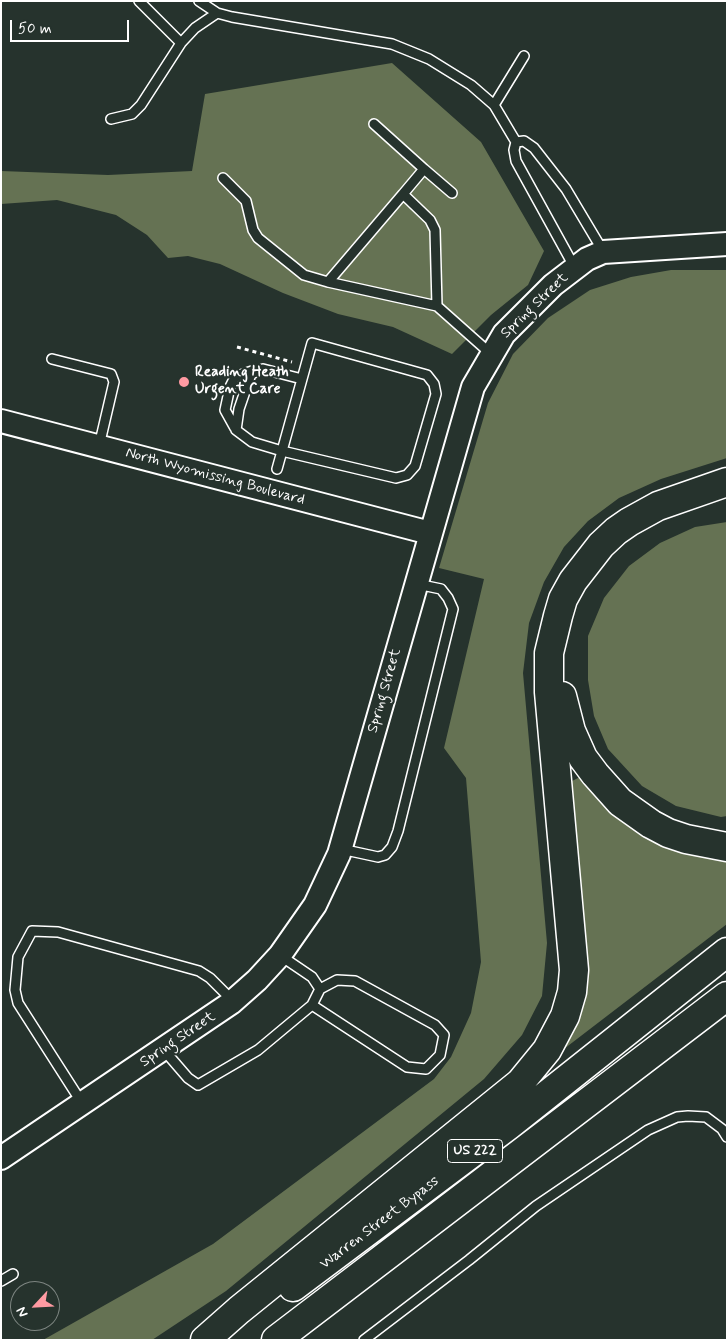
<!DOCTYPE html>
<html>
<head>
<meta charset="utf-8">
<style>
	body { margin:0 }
	#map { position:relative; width:728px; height:1341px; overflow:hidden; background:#26332d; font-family:Mynerve,sans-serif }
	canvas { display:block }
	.frame { position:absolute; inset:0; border:2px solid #fff; pointer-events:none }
	.north { position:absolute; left:10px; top:1281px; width:50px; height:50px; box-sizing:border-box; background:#26332d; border:1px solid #7d8581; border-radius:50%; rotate:245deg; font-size:14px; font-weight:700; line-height:20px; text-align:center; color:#fff }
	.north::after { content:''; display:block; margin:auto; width:18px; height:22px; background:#ff9aa2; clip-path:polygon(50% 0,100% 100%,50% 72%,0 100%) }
	.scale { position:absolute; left:10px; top:20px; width:119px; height:22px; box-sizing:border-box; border:2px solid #fff; border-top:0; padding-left:6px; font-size:15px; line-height:18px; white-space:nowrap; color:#fff; -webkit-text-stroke:4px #26332d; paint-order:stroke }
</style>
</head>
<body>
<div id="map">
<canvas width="728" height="1341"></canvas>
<div class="frame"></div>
<div class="north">N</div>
<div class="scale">50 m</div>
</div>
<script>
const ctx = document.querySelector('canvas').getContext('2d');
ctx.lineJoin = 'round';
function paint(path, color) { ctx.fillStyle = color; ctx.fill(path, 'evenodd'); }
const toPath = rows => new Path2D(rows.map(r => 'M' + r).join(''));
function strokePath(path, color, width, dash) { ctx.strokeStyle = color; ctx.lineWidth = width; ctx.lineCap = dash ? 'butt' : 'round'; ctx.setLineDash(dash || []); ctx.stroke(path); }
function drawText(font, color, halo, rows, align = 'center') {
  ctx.font = font + ' Mynerve,sans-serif'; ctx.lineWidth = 4.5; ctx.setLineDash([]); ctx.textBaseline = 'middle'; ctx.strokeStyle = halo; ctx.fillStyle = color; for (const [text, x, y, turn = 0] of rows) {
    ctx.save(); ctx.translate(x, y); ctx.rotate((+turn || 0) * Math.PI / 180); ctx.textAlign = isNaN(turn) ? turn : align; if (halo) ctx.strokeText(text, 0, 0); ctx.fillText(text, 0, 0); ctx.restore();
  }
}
const green = toPath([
	[392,63,481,142,544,251,528,285,491,315,452,354,393,327,338,314,283,293,220,264,188,256,168,258,147,235,116,215,57,200,1,204,1,171,108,175,192,171,205,94],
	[671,270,727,270,727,458,661,479,619,498,588,521,564,547,544,582,529,623,523,673,547,943,542,996,522,1035,484,1079,226,1291,152,1340,43,1340,213,1244,434,1079,451,1057,471,1013,481,962,466,778,444,748,484,579,439,568,488,403,513,354,548,318,590,290,631,277],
	[727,522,727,816,721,817,676,806,642,786,608,749,594,716,588,680,588,636,604,598,629,566,660,543,695,527],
	[584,775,727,855,727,924,560,1052,570,782]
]);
const path = toPath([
	[237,347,292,362]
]);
const service = toPath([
	[139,1,181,43],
	[199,1,217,13,232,17,392,44,429,59,471,85,494,105,516,142,514,150,516,161,575,268],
	[494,105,524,56],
	[111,119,132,114,141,105,181,43,195,28,217,13],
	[374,124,424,169,403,194],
	[516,142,524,141,534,148,566,189,603,251],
	[424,169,452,193],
	[223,178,246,201,253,230,258,238,304,275,328,282],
	[437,306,328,282,403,194,430,220,435,230,437,306,491,354],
	[52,359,111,374,114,382,99,446],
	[235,428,225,410,230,387,235,377,255,370],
	[277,469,312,343,427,375,434,384,436,394,415,466,407,475,396,478,282,451,252,442,236,430,239,409,251,374,263,369,302,379],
	[341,849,378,857,385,855,392,847,398,831,453,609,448,598,441,589,417,584],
	[312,1005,407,1067,426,1069,440,1055,444,1035,435,1025,355,981,337,980,320,989],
	[163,1049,188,1078,198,1085,258,1050,312,1005,320,989,312,977,281,956],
	[82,1103,18,1003,15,990,18,957,32,931,58,932,199,971,210,978,233,1001],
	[1,1281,13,1274],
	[364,1340,469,1260,536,1206,648,1130,677,1117,688,1116,706,1117,722,1129,727,1137]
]);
const tertiary = toPath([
	[1,421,430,533],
	[1,1158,231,1003,257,980,280,955,315,905,339,854,473,387,504,334,553,285,587,259,603,252,727,244]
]);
const motorway = toPath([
	[562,696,571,731,583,758,595,774,620,802,651,824,668,833,686,839,727,847],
	[293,1287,509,1125,727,952],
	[205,1340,239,1310,520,1083,547,1050,565,1016,572,992,574,970,549,692,549,653,558,616,563,599,573,581,601,545,616,531,629,522,658,506,727,482],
	[276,1340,727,996]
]);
const markers = [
	[184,382,6,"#ff9aa2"]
];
const shields = [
	[475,1151,55]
];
const shieldNames = [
	["US 222",475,1151]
];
const streetNames = [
	["Spring Street",535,306,-44],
	["North Wyomissing Boulevard",215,477,15],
	["Spring Street",385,691,-74],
	["Spring Street",178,1040,-34],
	["Warren Street Bypass",380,1223,-37]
];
const poiNames = [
	["Reading Heath",195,373],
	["Urgent Care",195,390]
];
paint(green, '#657253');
strokePath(service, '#fff', 12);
strokePath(tertiary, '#fff', 26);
strokePath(motorway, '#fff', 31);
strokePath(path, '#fff', 3, [4, 4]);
strokePath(service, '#26332d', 9);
strokePath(tertiary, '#26332d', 22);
strokePath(motorway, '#26332d', 28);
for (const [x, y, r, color] of markers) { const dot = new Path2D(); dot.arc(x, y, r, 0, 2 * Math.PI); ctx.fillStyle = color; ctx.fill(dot); strokePath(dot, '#26332d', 2); }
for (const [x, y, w] of shields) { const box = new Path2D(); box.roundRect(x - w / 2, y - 11.5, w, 23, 4); ctx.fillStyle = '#26332d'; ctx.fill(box); strokePath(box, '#fff', 1); }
drawText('bold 14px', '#fff', null, shieldNames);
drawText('15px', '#fff', '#26332d', streetNames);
drawText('bold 15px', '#fff', '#26332d', poiNames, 'left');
</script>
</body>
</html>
